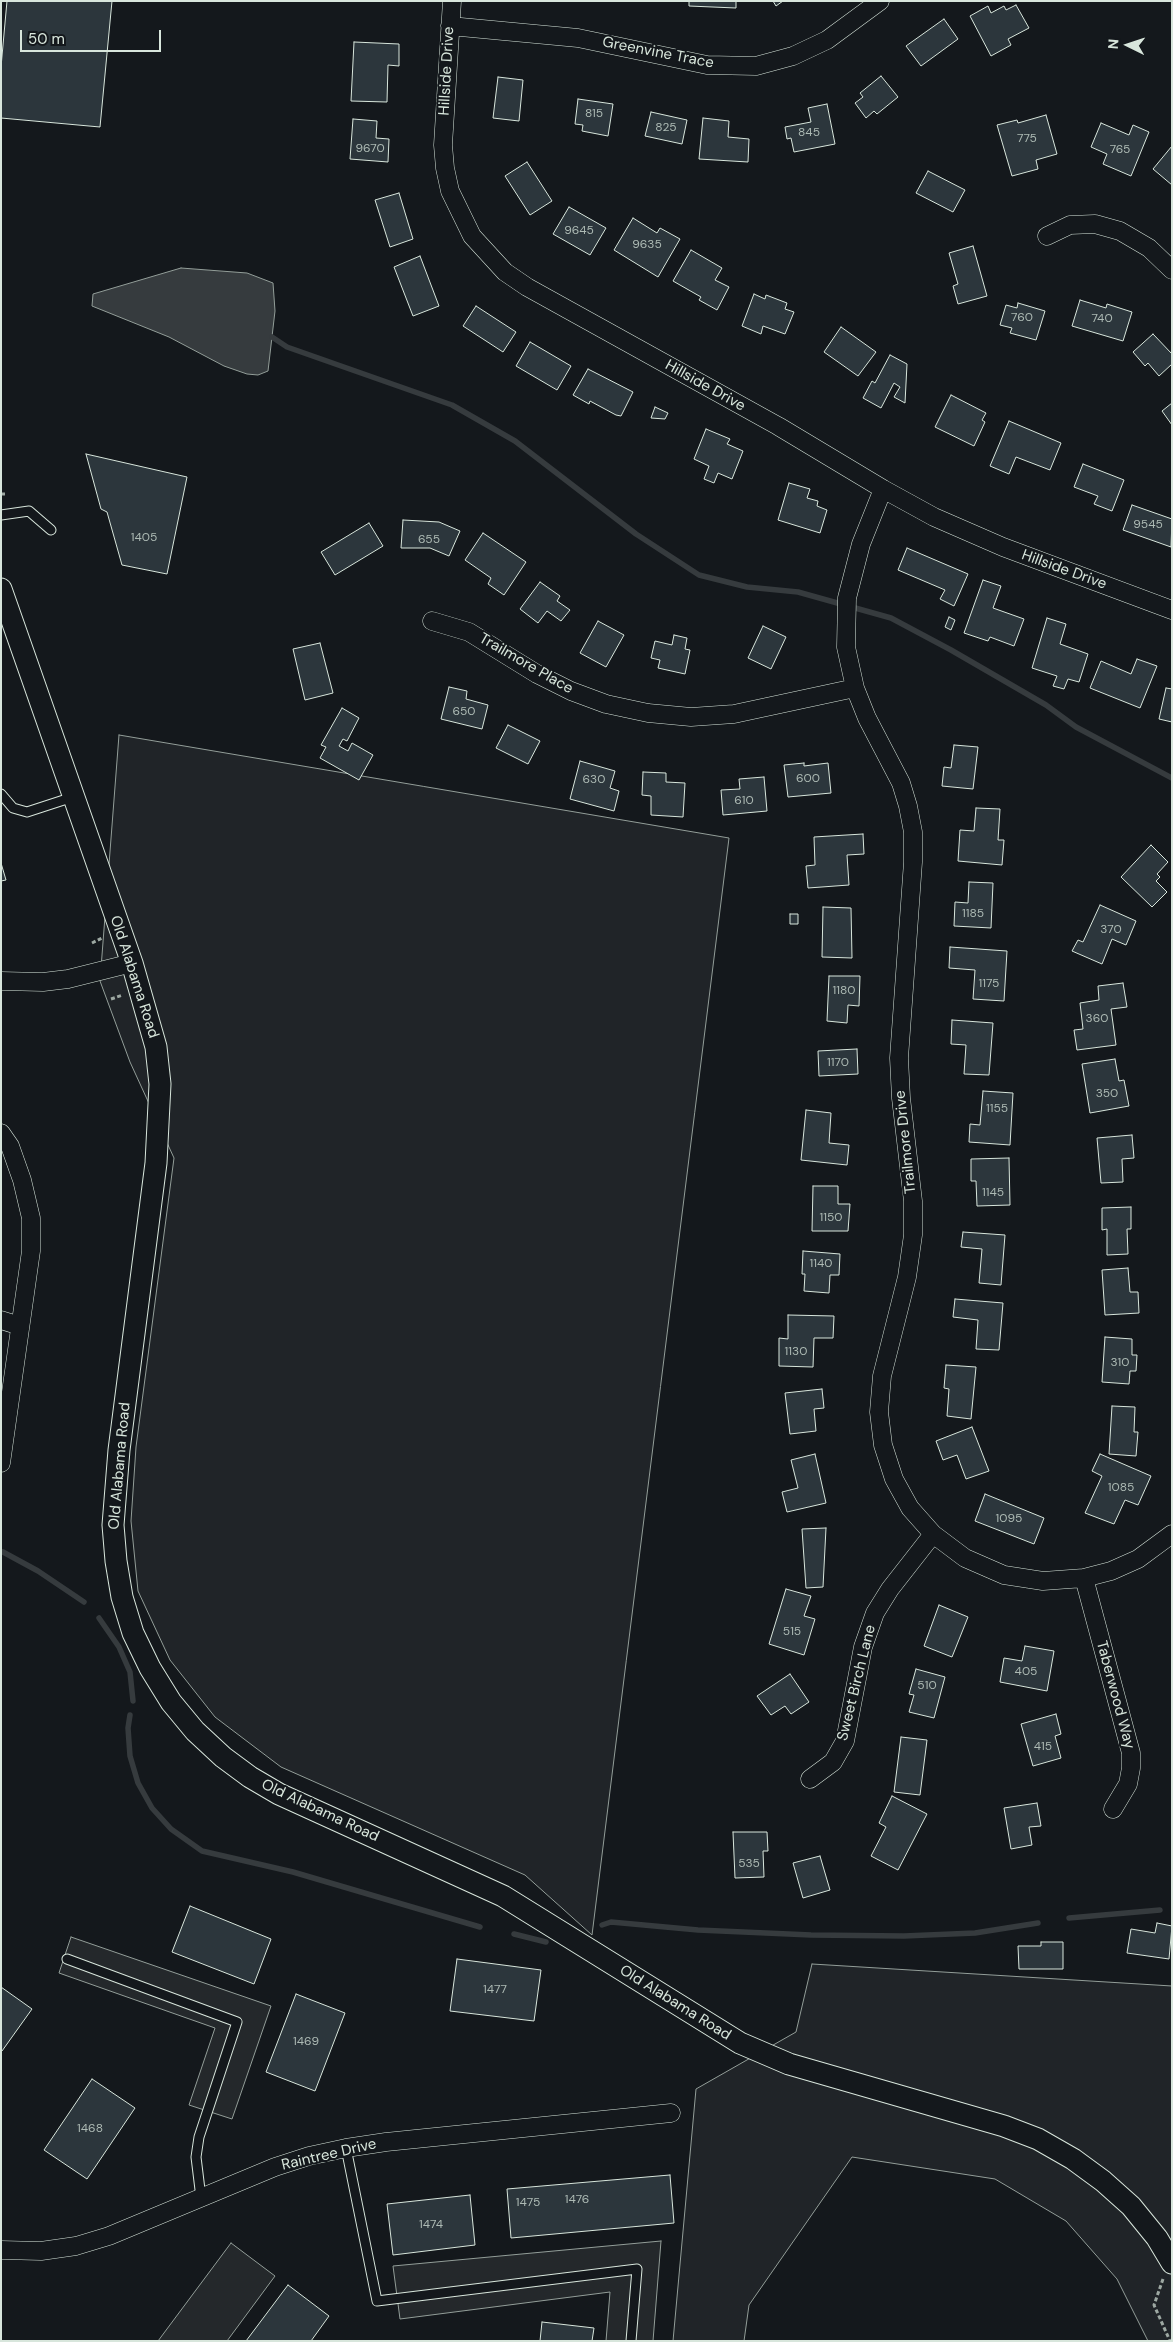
<!DOCTYPE html>
<html>
<head>
<meta charset="utf-8">
<style>
	body { margin:0 }
	#map { position:relative; width:1173px; height:2342px; overflow:hidden; background:#14181c; font-family:"DM Sans",sans-serif }
	canvas { display:block }
	.frame { position:absolute; inset:0; border:2px solid #d8e6dc; pointer-events:none }
	.north { position:absolute; left:1103px; top:20px; width:50px; height:50px; -webkit-text-stroke:4px #14181c; paint-order:stroke; rotate:274deg; font-size:14px; font-weight:700; line-height:20px; text-align:center; color:#d8e6dc }
	.north::after { content:''; display:block; margin:auto; width:18px; height:22px; background:#d8e6dc; clip-path:polygon(50% 0,100% 100%,50% 72%,0 100%) }
	.scale { position:absolute; left:20px; top:30px; width:141px; height:22px; box-sizing:border-box; border:2px solid #d8e6dc; border-top:0; padding-left:6px; font-size:15px; line-height:18px; white-space:nowrap; color:#d8e6dc; -webkit-text-stroke:4px #14181c; paint-order:stroke }
</style>
</head>
<body>
<div id="map">
<canvas width="1173" height="2342"></canvas>
<div class="frame"></div>
<div class="north">N</div>
<div class="scale">50 m</div>
</div>
<script>
const ctx = document.querySelector('canvas').getContext('2d');
ctx.lineJoin = 'round';
function paint(path, color) { ctx.fillStyle = color; ctx.fill(path, 'evenodd'); }
const toPath = rows => new Path2D(rows.map(r => 'M' + r).join(''));
function strokePath(path, color, width, dash) { ctx.strokeStyle = color; ctx.lineWidth = width; ctx.lineCap = dash ? 'butt' : 'round'; ctx.setLineDash(dash || []); ctx.stroke(path); }
function drawText(font, color, halo, rows, align = 'center') {
  ctx.font = font + ' "DM Sans",sans-serif'; ctx.lineWidth = 4; ctx.setLineDash([]); ctx.textBaseline = 'middle'; ctx.strokeStyle = halo; ctx.fillStyle = color; for (const [text, x, y, turn = 0] of rows) {
    ctx.save(); ctx.translate(x, y); ctx.rotate((+turn || 0) * Math.PI / 180); ctx.textAlign = isNaN(turn) ? turn : align; if (halo) ctx.strokeText(text, 0, 0); ctx.fillText(text, 0, 0); ctx.restore();
  }
}
const green = toPath([
	[119,735,729,838,592,1935,525,1875,281,1767,215,1717,170,1660,138,1591,131,1521,136,1447,174,1158,130,1062,100,981,119,735],
	[812,1964,1172,1986,1172,2341,1148,2341,1117,2279,1066,2221,995,2179,852,2157,749,2305,744,2341,673,2341,696,2089,796,2032,812,1964]
]);
const parking = toPath([
	[71,1937,271,2006,232,2119,189,2105,215,2028,59,1973,71,1937],
	[661,2241,653,2341,606,2341,610,2292,400,2319,393,2266,661,2241],
	[231,2243,275,2276,227,2341,158,2341,231,2243]
]);
const water = toPath([
	[181,268,247,273,273,283,275,311,268,371,258,375,247,374,224,366,169,337,92,306,93,294,181,268]
]);
const stream = toPath([
	[272,337,287,347,452,405,515,441,636,534,699,575,747,587,798,592,891,618,951,650,1046,705,1076,727,1172,778],
	[3,1552,38,1571,84,1602],
	[99,1618,119,1647,130,1672,133,1701],
	[130,1715,128,1728,130,1756,138,1783,152,1808,171,1829,202,1851,293,1872,480,1927],
	[1069,1918,1160,1910],
	[602,1925,611,1922,698,1930,811,1935,904,1936,975,1933,1038,1923],
	[514,1934,546,1942]
]);
const building = toPath([
	[7,1,112,1,100,127,1,118,1,67,7,1],
	[689,1,736,1,736,8,689,6,689,1],
	[773,1,783,1,776,6,773,1],
	[1016,5,1029,28,1008,39,1011,45,991,56,970,16,988,6,991,13,1004,6,1006,10,1016,5],
	[944,19,958,39,921,66,906,46,944,19],
	[354,42,399,44,399,66,388,65,387,102,351,101,354,42],
	[881,76,898,97,877,114,874,111,866,118,855,103,863,97,860,93,881,76],
	[498,77,523,80,519,121,493,118,498,77],
	[578,99,613,104,608,136,582,131,583,125,575,124,578,99],
	[827,104,835,144,794,152,791,138,787,139,785,127,811,122,808,108,827,104],
	[651,112,687,120,682,144,645,136,651,112],
	[1046,115,1057,154,1036,160,1038,169,1012,176,997,125,1017,120,1018,123,1046,115],
	[703,118,729,121,728,137,749,139,748,162,699,159,703,118],
	[353,119,377,121,376,138,389,139,388,162,350,159,353,119],
	[1101,123,1129,135,1133,125,1149,132,1131,176,1103,164,1107,154,1091,147,1101,123],
	[1172,146,1172,185,1153,169,1172,146],
	[527,162,552,201,530,215,505,176,527,162],
	[928,171,965,190,953,212,916,193,928,171],
	[399,193,413,239,390,247,375,200,399,193],
	[569,207,606,228,590,255,553,234,569,207],
	[633,218,657,233,660,228,680,239,658,277,614,250,633,218],
	[973,246,987,296,958,304,953,286,958,284,949,253,973,246],
	[691,250,722,268,715,280,729,287,717,310,699,300,701,297,673,281,691,250],
	[420,256,439,306,413,316,394,267,420,256],
	[754,294,765,299,766,295,787,303,785,309,794,312,785,334,763,326,761,334,742,326,754,294],
	[1080,300,1106,308,1107,304,1132,312,1123,341,1072,326,1080,300],
	[1018,303,1045,311,1036,340,1010,333,1012,328,1000,325,1006,305,1017,308,1018,303],
	[476,306,516,332,503,352,463,326,476,306],
	[841,327,876,352,858,376,824,352,841,327],
	[1153,334,1172,354,1172,364,1159,376,1148,363,1145,366,1133,352,1153,334],
	[530,342,571,366,557,390,516,366,530,342],
	[890,355,907,364,905,403,894,397,900,387,894,383,881,408,863,398,872,381,875,383,890,355],
	[588,369,633,392,621,416,616,415,590,401,589,404,573,395,588,369],
	[951,395,986,413,982,420,985,422,974,446,935,427,951,395],
	[1172,403,1172,425,1162,411,1172,403],
	[655,407,668,413,665,419,651,418,655,407],
	[1009,421,1061,443,1050,470,1016,457,1009,474,990,466,1009,421],
	[706,429,730,439,727,444,743,451,732,479,718,473,714,483,704,479,709,466,694,459,706,429],
	[86,454,187,477,167,574,122,565,107,512,101,509,86,454],
	[1083,464,1124,480,1112,511,1094,504,1098,496,1074,487,1083,464],
	[789,483,810,489,807,498,818,501,817,506,827,510,820,533,778,520,789,483],
	[1132,505,1172,519,1171,547,1123,530,1132,505],
	[403,520,439,522,460,531,449,556,430,548,401,548,403,520],
	[369,523,383,546,335,575,321,552,369,523],
	[483,533,526,562,504,595,488,584,491,578,465,560,483,533],
	[907,548,968,574,954,606,940,599,945,590,898,570,907,548],
	[983,580,1001,586,993,608,1024,619,1014,646,990,637,988,641,964,633,983,580],
	[540,582,560,596,557,601,570,610,561,621,547,611,538,623,520,609,540,582],
	[949,617,955,620,951,630,945,627,949,617],
	[1047,618,1066,624,1060,644,1088,654,1079,682,1068,679,1064,689,1053,686,1057,676,1032,668,1047,618],
	[598,621,624,635,606,667,580,653,598,621],
	[763,626,786,637,771,669,748,658,763,626],
	[674,635,687,638,685,649,690,650,685,674,658,668,660,660,651,658,655,641,672,645,674,635],
	[320,643,333,693,305,700,293,649,320,643],
	[1137,659,1157,666,1140,708,1090,688,1101,661,1131,674,1137,659],
	[449,687,467,691,466,699,488,705,482,729,441,719,449,687],
	[1166,688,1172,689,1172,722,1159,719,1166,688],
	[342,708,359,718,347,741,343,739,339,746,348,751,352,743,373,755,359,780,320,758,326,747,321,745,342,708],
	[508,725,540,741,528,764,496,748,508,725],
	[954,745,978,747,973,789,942,786,944,767,951,768,954,745],
	[580,761,615,771,610,788,619,791,614,811,570,799,580,761],
	[804,763,804,766,828,763,831,793,788,797,784,765,804,763],
	[643,772,666,773,666,782,685,783,683,817,651,815,651,796,642,795,643,772],
	[764,777,767,811,723,815,721,790,740,789,739,779,764,777],
	[976,808,1000,809,998,840,1004,840,1002,865,958,861,960,830,974,831,976,808],
	[863,834,864,854,847,855,849,885,808,888,806,866,815,865,814,837,863,834],
	[1151,845,1168,862,1157,874,1160,877,1156,881,1167,892,1152,907,1121,877,1151,845],
	[1,863,6,880,1,881,1,863],
	[969,882,993,883,991,928,954,926,955,902,968,903,969,882],
	[1100,905,1136,921,1126,945,1112,939,1102,964,1072,951,1078,940,1083,942,1100,905],
	[823,907,851,908,852,958,822,957,823,907],
	[790,914,798,914,798,924,790,924,790,914],
	[950,947,1007,951,1004,1001,973,999,975,970,949,968,950,947],
	[829,976,860,976,859,1006,848,1005,847,1023,827,1021,829,976],
	[1123,983,1127,1007,1111,1009,1116,1045,1077,1050,1074,1030,1083,1029,1080,1003,1099,1000,1098,986,1123,983],
	[952,1020,993,1023,989,1075,964,1074,966,1045,951,1044,952,1020],
	[857,1049,858,1074,819,1076,818,1051,857,1049],
	[1115,1059,1119,1081,1124,1080,1129,1106,1090,1113,1082,1064,1115,1059],
	[983,1091,1013,1093,1010,1145,969,1142,970,1124,980,1125,983,1091],
	[806,1110,831,1113,829,1143,849,1145,847,1165,801,1160,806,1110],
	[1132,1135,1134,1158,1122,1159,1123,1182,1101,1183,1097,1138,1132,1135],
	[1009,1158,1010,1205,977,1206,976,1181,971,1181,971,1159,1009,1158],
	[813,1186,838,1186,838,1204,850,1204,848,1231,812,1231,813,1186],
	[1131,1207,1131,1229,1127,1229,1128,1254,1107,1255,1107,1229,1102,1230,1102,1208,1131,1207],
	[963,1232,1005,1235,1001,1285,979,1283,982,1249,961,1247,963,1232],
	[803,1251,840,1254,839,1275,830,1275,829,1293,804,1291,805,1274,802,1274,803,1251],
	[1128,1268,1130,1292,1138,1292,1139,1313,1105,1315,1102,1270,1128,1268],
	[955,1299,1003,1303,999,1350,976,1349,978,1320,953,1317,955,1299],
	[788,1315,834,1316,833,1338,814,1338,813,1367,779,1366,779,1338,788,1339,788,1315],
	[1105,1337,1132,1339,1132,1355,1137,1355,1136,1371,1130,1371,1129,1384,1102,1382,1105,1337],
	[946,1365,976,1367,971,1419,947,1416,949,1389,944,1388,946,1365],
	[822,1389,824,1408,814,1409,816,1431,790,1434,785,1393,822,1389],
	[1112,1406,1135,1407,1134,1432,1138,1432,1136,1456,1109,1454,1112,1406],
	[972,1427,989,1471,966,1479,957,1455,943,1460,936,1441,972,1427],
	[815,1454,826,1503,787,1512,782,1492,798,1488,791,1460,815,1454],
	[1100,1454,1151,1476,1138,1505,1125,1500,1114,1524,1085,1513,1102,1476,1092,1471,1100,1454],
	[985,1494,1044,1518,1034,1544,975,1521,985,1494],
	[826,1528,823,1587,806,1588,802,1529,826,1528],
	[786,1589,811,1596,804,1616,815,1619,804,1655,769,1644,786,1589],
	[939,1605,968,1617,952,1657,924,1646,939,1605],
	[1025,1646,1054,1651,1047,1691,1000,1682,1004,1658,1022,1661,1025,1646],
	[916,1669,945,1677,934,1718,909,1712,914,1695,909,1694,916,1669],
	[790,1674,809,1702,791,1714,785,1706,771,1715,757,1696,790,1674],
	[1056,1714,1061,1734,1055,1736,1061,1758,1033,1766,1021,1724,1056,1714],
	[901,1737,927,1740,920,1795,894,1792,901,1737],
	[892,1796,927,1814,898,1870,871,1856,886,1827,879,1823,892,1796],
	[1037,1803,1041,1826,1029,1827,1032,1845,1011,1849,1004,1808,1037,1803],
	[733,1832,767,1832,768,1851,763,1851,764,1877,735,1878,733,1832],
	[820,1856,830,1890,803,1898,793,1863,820,1856],
	[190,1906,271,1939,254,1984,172,1952,190,1906],
	[1157,1923,1172,1926,1169,1959,1127,1953,1131,1929,1155,1933,1157,1923],
	[1041,1942,1063,1942,1063,1969,1019,1969,1018,1946,1041,1946,1041,1942],
	[457,1959,541,1970,534,2021,450,2011,457,1959],
	[1,1987,32,2009,2,2051,1,2051,1,1987],
	[296,1994,345,2013,315,2091,266,2072,296,1994],
	[92,2079,135,2108,87,2179,44,2150,92,2079],
	[670,2175,674,2223,511,2238,507,2189,670,2175],
	[470,2195,475,2245,393,2255,387,2204,470,2195],
	[288,2285,329,2316,311,2341,246,2341,288,2285],
	[542,2322,594,2328,592,2341,540,2341,542,2322]
]);
const path = toPath([
	[1,494,6,494],
	[92,943,102,938],
	[111,999,123,995],
	[1163,2279,1154,2305,1170,2341]
]);
const service = toPath([
	[1,515,29,511,51,530],
	[1,794,13,808,27,812,73,797],
	[67,1959,237,2022,199,2137,196,2157,201,2198],
	[346,2148,377,2301,637,2269,631,2341]
]);
const minor = toPath([
	[452,1,443,145,445,168,450,191,472,236,505,272,527,287,778,426,883,489,934,517,1003,547,1172,610],
	[450,26,578,38,707,65,756,66,793,56,827,40,880,1],
	[1047,236,1070,225,1095,224,1120,231,1149,248,1172,270],
	[883,489,861,544,847,598,846,647,855,688,867,718,901,783,908,806,913,832,913,862,899,1058,901,1098,913,1201,913,1235,907,1277,882,1376,879,1412,883,1445,894,1479,910,1508,933,1534,965,1558,1004,1575,1043,1581,1084,1578,1111,1571,1138,1559,1172,1534],
	[432,621,469,632,537,674,571,691,606,704,648,713,691,717,734,714,855,688],
	[1,981,43,982,68,979,132,963],
	[1,1133,10,1146,22,1180,31,1218,31,1251,1,1463],
	[1,1320,20,1326],
	[1084,1578,1131,1753,1131,1768,1128,1784,1113,1809],
	[810,1779,833,1762,845,1741,863,1647,875,1613,890,1589,933,1534],
	[1,2250,41,2251,76,2246,109,2236,275,2167,309,2156,346,2148,386,2142,671,2113]
]);
const tertiary = toPath([
	[1,589,132,963,156,1047,160,1084,156,1163,119,1450,113,1525,116,1561,122,1597,133,1633,150,1668,171,1702,195,1731,223,1757,250,1777,279,1794,503,1896,740,2043,789,2064,1004,2126,1038,2139,1073,2159,1103,2181,1131,2206,1157,2238,1172,2263]
]);
const numberNames = [
	["815",594,114],
	["825",666,128],
	["845",809,133],
	["775",1027,139],
	["9670",370,149],
	["765",1120,150],
	["9645",579,231],
	["9635",647,245],
	["760",1022,318],
	["740",1102,319],
	["9545",1148,525],
	["1405",144,538],
	["655",429,540],
	["650",464,712],
	["600",808,779],
	["630",594,780],
	["610",744,801],
	["1185",973,914],
	["370",1111,930],
	["1175",989,984],
	["1180",844,991],
	["360",1097,1019],
	["1170",838,1063],
	["350",1107,1094],
	["1155",997,1109],
	["1145",993,1193],
	["1150",831,1218],
	["1140",821,1264],
	["1130",796,1352],
	["310",1120,1363],
	["1085",1121,1488],
	["1095",1009,1519],
	["515",792,1632],
	["405",1026,1672],
	["510",927,1686],
	["415",1043,1747],
	["535",749,1864],
	["1477",495,1990],
	["1469",306,2042],
	["1468",90,2129],
	["1476",577,2200],
	["1475",528,2203],
	["1474",431,2225]
];
const streetNames = [
	["Greenvine Trace",658,53,11],
	["Hillside Drive",447,71,-87],
	["Hillside Drive",705,386,29],
	["Hillside Drive",1064,570,20],
	["Trailmore Place",526,664,30],
	["Old Alabama Road",134,977,72],
	["Trailmore Drive",906,1142,-96],
	["Old Alabama Road",120,1466,-85],
	["Sweet Birch Lane",857,1683,-76],
	["Taberwood Way",1115,1695,75],
	["Old Alabama Road",320,1811,25],
	["Old Alabama Road",675,2003,32],
	["Raintree Drive",329,2155,-13]
];
paint(green, '#202428');
strokePath(green, '#939e99', 1);
paint(parking, '#24282b');
strokePath(parking, '#939e99', 1);
paint(water, '#363b3e');
strokePath(water, '#939e99', 1);
strokePath(stream, '#363b3e', 5.5);
paint(building, '#2c363c');
strokePath(building, '#d8e6dc', 1);
strokePath(service, '#d8e6dc', 11);
strokePath(minor, '#d8e6dc', 19);
strokePath(tertiary, '#d8e6dc', 23);
strokePath(path, '#9da8a2', 3, [4, 2.5]);
strokePath(service, '#14181c', 9);
strokePath(minor, '#14181c', 18);
strokePath(tertiary, '#14181c', 21);
drawText('12px', '#adbab4', null, numberNames);
drawText('15px', '#d8e6dc', '#14181c', streetNames);
</script>
</body>
</html>
